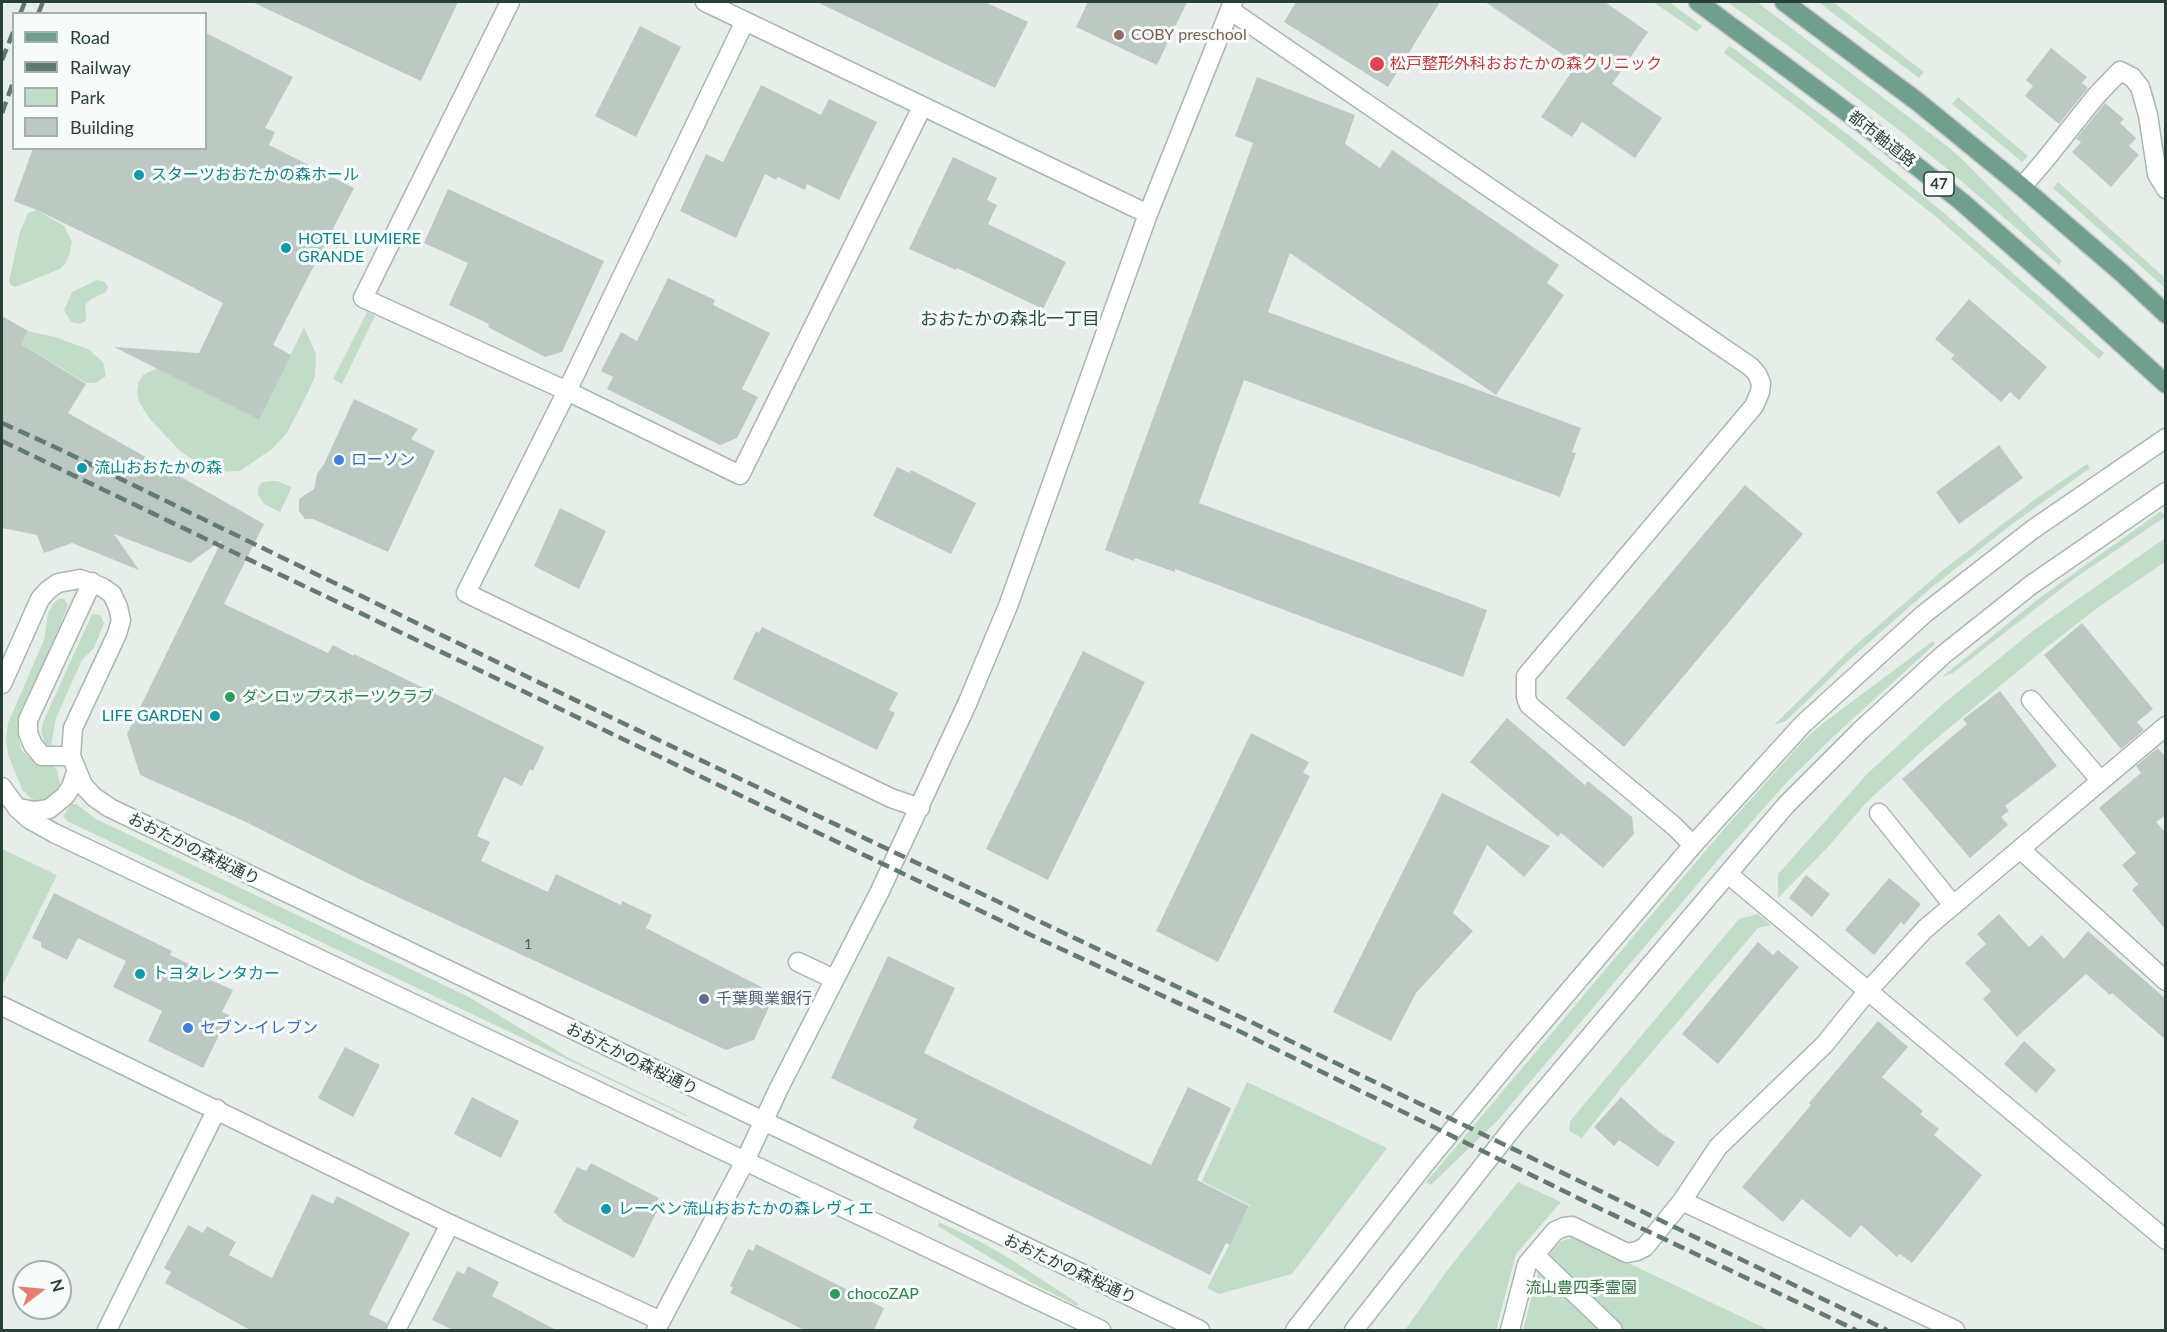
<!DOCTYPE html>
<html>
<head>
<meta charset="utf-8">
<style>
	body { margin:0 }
	#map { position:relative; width:2167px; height:1332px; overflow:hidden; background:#e7eeea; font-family:Lato,sans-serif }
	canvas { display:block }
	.frame { position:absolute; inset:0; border:3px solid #273f36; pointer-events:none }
	.legend { position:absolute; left:12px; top:12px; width:195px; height:138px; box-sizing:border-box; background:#f7fbf9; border:2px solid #a4b0ab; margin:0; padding:8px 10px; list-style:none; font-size:18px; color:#273f36 }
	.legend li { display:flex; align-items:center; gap:12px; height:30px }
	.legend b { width:30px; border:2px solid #a4b0ab }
	.north { position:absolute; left:12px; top:1260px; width:60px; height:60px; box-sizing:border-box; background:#f7fbf9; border:2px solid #a4b0ab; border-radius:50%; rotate:74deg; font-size:16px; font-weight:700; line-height:24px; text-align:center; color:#273f36 }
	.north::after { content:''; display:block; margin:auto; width:21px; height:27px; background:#e57e6e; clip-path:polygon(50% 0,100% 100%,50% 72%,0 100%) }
</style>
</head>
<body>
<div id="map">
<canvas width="2167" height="1332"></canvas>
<div class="frame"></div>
<ul class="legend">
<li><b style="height:8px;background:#709f8e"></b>Road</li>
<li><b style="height:8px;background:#627a71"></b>Railway</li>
<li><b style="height:16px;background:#c2ddc7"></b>Park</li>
<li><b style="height:16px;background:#bcc9c3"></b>Building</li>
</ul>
<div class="north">N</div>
</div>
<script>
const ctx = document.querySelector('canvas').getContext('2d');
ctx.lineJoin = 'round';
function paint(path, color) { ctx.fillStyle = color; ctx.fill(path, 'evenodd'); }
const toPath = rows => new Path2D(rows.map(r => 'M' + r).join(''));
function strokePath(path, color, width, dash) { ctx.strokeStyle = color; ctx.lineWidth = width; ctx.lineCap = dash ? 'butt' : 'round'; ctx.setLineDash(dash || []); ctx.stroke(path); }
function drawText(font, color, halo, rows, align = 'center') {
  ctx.font = font + ' Lato,"Noto Sans JP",sans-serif'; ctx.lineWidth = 6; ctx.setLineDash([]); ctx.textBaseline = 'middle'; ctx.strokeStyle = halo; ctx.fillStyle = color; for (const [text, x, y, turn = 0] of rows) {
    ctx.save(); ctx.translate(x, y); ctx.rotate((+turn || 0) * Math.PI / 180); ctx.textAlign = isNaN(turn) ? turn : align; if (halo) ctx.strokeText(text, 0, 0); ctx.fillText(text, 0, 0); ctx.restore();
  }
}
const green = toPath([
	[1653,2,1669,2,1702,26,1697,32],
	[1727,2,1757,2,1947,146,1963,160,2062,261,2059,265,1946,168,1895,127,1794,50],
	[1818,2,1833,2,1924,72,1919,78],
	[1729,45,1859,143,1945,214,2104,353,2099,359,1935,216,1803,112,1724,53],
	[1958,97,2028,156,2022,162,1952,104],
	[2058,182,2165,278,2165,288,2053,188],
	[37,210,64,226,72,242,69,255,66,263,60,269,15,287,11,285,9,281,20,232,28,213],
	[97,280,105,282,108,287,106,292,91,299,85,305,86,321,79,324,71,322,64,310,72,292],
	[367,312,375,316,342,384,333,379],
	[304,327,316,354,315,377,308,392,287,433,272,449,240,471,222,472,196,462,180,451,149,418,139,402,137,390,139,381,143,375,157,368,259,420],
	[28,331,55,337,88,349,103,362,106,376,96,383,86,383,21,344],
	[2087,464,2090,468,2007,528,1931,588,1850,659,1786,721,1774,725,1850,650,1943,570,2034,500],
	[268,481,277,481,292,487,280,512,264,504,258,495,258,488,261,483],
	[2161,511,2165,517,2075,578,1953,673,1942,677,2038,599],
	[2165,538,2165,562,2100,606,2047,647,1925,748,1865,804,1827,848,1778,898,1778,874,1867,774,1942,705,2034,630],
	[60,598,64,599,68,606,17,727,21,749,27,756,40,764,54,766,57,770,61,790,42,804,34,801,23,791,8,755,6,740,8,723,44,640,48,613,53,604],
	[92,614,100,615,104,623,94,648,82,660,56,718,51,746,46,747,41,731,44,720],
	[1933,641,1935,644,1833,737,1790,779,1723,854,1498,1120,1431,1185,1426,1182,1724,829,1804,740,1822,724],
	[71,804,76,804,96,819,469,997,569,1058,687,1115,688,1117,67,821,63,816],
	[2,849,57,875,2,986],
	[1758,914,1771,925,1758,928,1621,1088,1582,1138,1569,1131,1570,1121,1739,919],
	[1247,1082,1387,1148,1292,1274,1219,1294,1207,1288,1250,1205,1202,1181],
	[1518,1182,1561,1202,1516,1254,1496,1330,1405,1330,1449,1268],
	[939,1222,979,1241,1007,1257,1078,1303,1077,1306,1032,1283,938,1226],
	[1573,1237,1643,1270,1769,1330,1523,1330,1540,1265,1560,1242]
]);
const building = toPath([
	[252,2,458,2,421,81],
	[817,2,985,2,1028,22,995,88],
	[1088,2,1187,2,1157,65,1076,27],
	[1296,2,1440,2,1388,87,1284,22],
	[1485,2,1605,2,1648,32,1612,84,1662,118,1635,158,1582,122,1572,137,1541,117,1577,64],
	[640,26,681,47,636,137,595,116],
	[206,33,293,77,265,128,275,132,269,145,354,188,273,345,291,355,259,420,114,347,199,353,223,303,146,263,37,210,14,201,33,148,206,148],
	[2051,48,2087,77,2082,83,2088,88,2059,124,2025,96,2033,86,2026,80],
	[1257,77,1355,115,1345,144,1380,168,1392,150,1559,265,1547,283,1564,295,1496,395,1290,253,1268,312,1581,428,1572,452,1576,453,1560,497,1244,380,1199,503,1487,610,1463,677,1175,569,1175,572,1135,558,1134,561,1105,550,1253,143,1235,136],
	[761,85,821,115,829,99,877,122,839,200,807,184,805,190,778,177,776,180,765,174,736,238,680,211,706,154,723,162],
	[2105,103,2124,119,2120,123,2136,138,2129,146,2139,155,2111,187,2072,152,2081,142,2076,139],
	[953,157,997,178,987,200,997,205,988,224,1066,262,1043,309,957,268,956,270,909,249],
	[448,189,604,261,562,352,545,357,488,327,489,324,449,305,468,263,424,243],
	[668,278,715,300,713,305,770,333,742,389,758,397,737,438,720,445,607,389,613,377,601,371,621,332,637,341],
	[1969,299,2047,367,2019,400,2010,392,2001,402,1951,359,1954,355,1935,339],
	[2,316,28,331,21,344,86,384,68,413,264,524,224,604,328,653,333,645,354,656,354,654,544,747,533,771,530,769,522,786,504,777,477,836,490,842,481,861,548,892,556,874,621,905,622,901,652,915,646,928,775,994,754,1040,726,1050,357,878,246,822,140,775,127,734,222,540,190,563,114,534,139,570,72,543,44,553,37,535,2,528],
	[354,399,418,429,411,439,435,451,388,552,313,519,305,519,299,511,299,499,314,489,317,474,324,464],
	[1999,445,2023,478,1959,524,1936,492],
	[897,467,910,473,911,470,976,503,951,554,873,516],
	[1745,485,1803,534,1624,747,1566,698],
	[560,508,606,531,579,589,534,566],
	[2082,623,2153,709,2137,722,2144,730,2121,749,2044,655],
	[762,627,898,693,889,710,895,713,877,750,733,679,756,631,759,633],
	[1083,651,1145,682,1048,880,986,849],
	[2000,691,2057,766,2005,806,2009,811,2001,817,2008,825,1970,858,1902,779,1967,724,1963,719],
	[1507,718,1585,785,1588,781,1632,817,1634,834,1603,868,1561,833,1558,837,1470,762],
	[1251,733,1309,762,1303,773,1310,776,1218,962,1156,931],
	[2158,748,2164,755,2166,753,2166,815,2156,822,2166,833,2166,930,2132,890,2138,884,2122,865,2136,853,2099,808,2141,773,2136,766],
	[1442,793,1550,846,1524,877,1487,845,1453,913,1473,931,1416,993,1391,1041,1333,1012],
	[1806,875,1830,894,1812,917,1789,898],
	[1889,878,1921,904,1904,925,1901,922,1874,955,1845,930],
	[54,893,172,951,170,955,208,973,206,978,233,990,222,1012,229,1015,203,1068,148,1041,162,1011,113,987,126,961,78,938,67,960,41,947,41,942,32,938],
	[1999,914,2029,947,2042,935,2064,959,2088,931,2166,999,2166,1040,2112,993,2110,995,2086,974,2017,1037,1983,999,1991,991,1965,963,1986,944,1977,934],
	[1758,942,1773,955,1778,950,1799,967,1718,1064,1682,1034],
	[888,956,955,988,924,1053,1151,1165,1188,1087,1231,1108,1197,1180,1249,1206,1230,1245,1226,1243,1210,1275,913,1128,917,1119,831,1078],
	[1878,1021,1908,1047,1882,1077,1923,1111,1920,1114,1939,1129,1934,1135,1982,1175,1912,1263,1900,1254,1897,1257,1861,1225,1850,1238,1802,1199,1783,1222,1742,1187,1811,1105,1809,1103],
	[2024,1041,2056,1070,2036,1093,2004,1064],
	[345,1047,380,1065,353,1117,318,1098],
	[472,1097,519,1121,501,1158,454,1134],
	[1621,1097,1658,1131,1675,1142,1658,1167,1619,1140,1614,1146,1594,1127],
	[591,1163,659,1198,655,1204,659,1207,634,1258,564,1222,554,1212,577,1167,586,1171],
	[312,1194,333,1204,337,1196,410,1233,369,1314,387,1323,385,1330,250,1330,165,1283,171,1272,164,1268,188,1225,203,1233,207,1226,236,1242,229,1255,272,1278],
	[756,1244,884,1308,874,1330,804,1330,730,1293,733,1288,730,1286,748,1249,753,1251],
	[468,1266,499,1282,492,1296,556,1330,453,1330,432,1320,457,1271,464,1274]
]);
const minor = toPath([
	[510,2,363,298,567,391,740,475,922,107],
	[705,2,1148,214],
	[1230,10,1751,367,1757,374,1761,383,1760,392,1754,406,1526,676,1526,697,1529,705,1674,826,1693,845],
	[745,21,567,391,466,593,891,798,920,808],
	[2022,187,2045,160,2096,96,2120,71,2132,77,2140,87,2148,115,2157,174,2166,189],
	[2,684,40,599,48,590,58,583,80,579,102,587,112,594,118,607,121,620,117,634,73,728,71,756,83,785,94,797,110,808,1200,1330],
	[2031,700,2101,781],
	[71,756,42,756,33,745,28,733,28,720,92,582],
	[2,787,17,808,29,819,54,833,1101,1330],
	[19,808,35,811,49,809,65,796,71,787,76,772],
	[1879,813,1953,905],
	[2020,849,2166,726],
	[1728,874,2166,1240],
	[798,962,834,979],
	[2,1006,450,1224,661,1321],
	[1682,1201,1955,1330],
	[1535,1255,1613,1330],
	[107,1330,217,1109],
	[396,1330,450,1224],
	[656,1330,745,1161,779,1088,880,891,967,704,1008,606,1148,214,1233,2],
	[1295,1330,1424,1165,1512,1058,1693,845,1803,724,1924,614,2032,530,2166,438],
	[1354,1330,1515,1125,1786,805,1860,731,1943,655,2031,585,2166,492],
	[1510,1330,1527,1264,1555,1231,1564,1227,1572,1226,1627,1253,1637,1251,1645,1247,1682,1201,1718,1147,1824,1045,1867,992,1925,929,2020,849,2166,981]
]);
const major = toPath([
	[1698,2,1863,124,1962,202,2060,288,2166,384],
	[1784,2,1918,102,2022,187,2122,273,2166,314]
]);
const rail = toPath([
	[20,14,25,2],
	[38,14,43,2],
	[2,60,14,30],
	[2,113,14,80],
	[2,423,57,448,608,716,1251,1022,1887,1330],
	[2,441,1033,936,1243,1033,1584,1201,1856,1330]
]);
const markers = [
	[1119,35,6,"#8d6e63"],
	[1377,64,8,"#e0444e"],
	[139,175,6,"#0f9aa8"],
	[286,248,6,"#0f9aa8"],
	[339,460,6,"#3f7fe0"],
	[82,468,6,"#0f9aa8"],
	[230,697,6,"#2e9e5b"],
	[215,716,6,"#0f9aa8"],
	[140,974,6,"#0f9aa8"],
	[704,999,6,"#5c6f8a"],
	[188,1028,6,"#3f7fe0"],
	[606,1209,6,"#0f9aa8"],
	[835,1294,6,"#2e9e5b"]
];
const numberNames = [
	["1",528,944]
];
const shields = [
	[1939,184,30]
];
const shieldNames = [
	["47",1939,184]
];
const educationNames = [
	["COBY preschool",1131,35]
];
const healthNames = [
	["松戸整形外科おおたかの森クリニック",1390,64]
];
const streetNames = [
	["都市軸道路",1882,139,38],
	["おおたかの森桜通り",194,849,26],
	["おおたかの森桜通り",632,1059,26],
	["おおたかの森桜通り",1070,1269,25]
];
const cultureNames = [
	["スターツおおたかの森ホール",151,175],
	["HOTEL LUMIERE",298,239],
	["GRANDE",298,257],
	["流山おおたかの森",94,468],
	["LIFE GARDEN",203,716,"right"],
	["トヨタレンタカー",152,974],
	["レーベン流山おおたかの森レヴィエ",618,1209]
];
const shopNames = [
	["ローソン",351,460],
	["セブン-イレブン",200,1028]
];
const leisureNames = [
	["ダンロップスポーツクラブ",242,697],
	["chocoZAP",847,1294]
];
const serviceNames = [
	["千葉興業銀行",716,999]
];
const parkNames = [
	["流山豊四季霊園",1581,1288]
];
const neighbourhoodNames = [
	["おおたかの森北一丁目",1010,319]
];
paint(green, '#c2ddc7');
paint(building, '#bcc9c3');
strokePath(minor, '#aab6b0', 21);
strokePath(major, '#c3c9c7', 21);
strokePath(minor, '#fff', 18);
strokePath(major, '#709f8e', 18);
strokePath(rail, '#627a71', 4.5, [12, 6]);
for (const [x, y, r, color] of markers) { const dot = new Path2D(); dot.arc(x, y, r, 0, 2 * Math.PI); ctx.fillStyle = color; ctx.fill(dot); strokePath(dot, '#f7fbf9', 2); }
drawText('14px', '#4c6259', null, numberNames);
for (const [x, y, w] of shields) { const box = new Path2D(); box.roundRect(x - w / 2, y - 12, w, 24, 4.5); ctx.fillStyle = '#f7fbf9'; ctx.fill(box); strokePath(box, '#273f36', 1.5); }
drawText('bold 15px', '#273f36', null, shieldNames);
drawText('16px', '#785e54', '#f7fbf9', educationNames, 'left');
drawText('16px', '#be3a42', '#f7fbf9', healthNames, 'left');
drawText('16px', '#273f36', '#f7fbf9', streetNames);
drawText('16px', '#0d838f', '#f7fbf9', cultureNames, 'left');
drawText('16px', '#366cbe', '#f7fbf9', shopNames, 'left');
drawText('16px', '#27864d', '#f7fbf9', leisureNames, 'left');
drawText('16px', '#4e5e75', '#f7fbf9', serviceNames, 'left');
drawText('16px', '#357246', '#f7fbf9', parkNames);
drawText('18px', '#244f40', '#f7fbf9', neighbourhoodNames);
</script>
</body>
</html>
